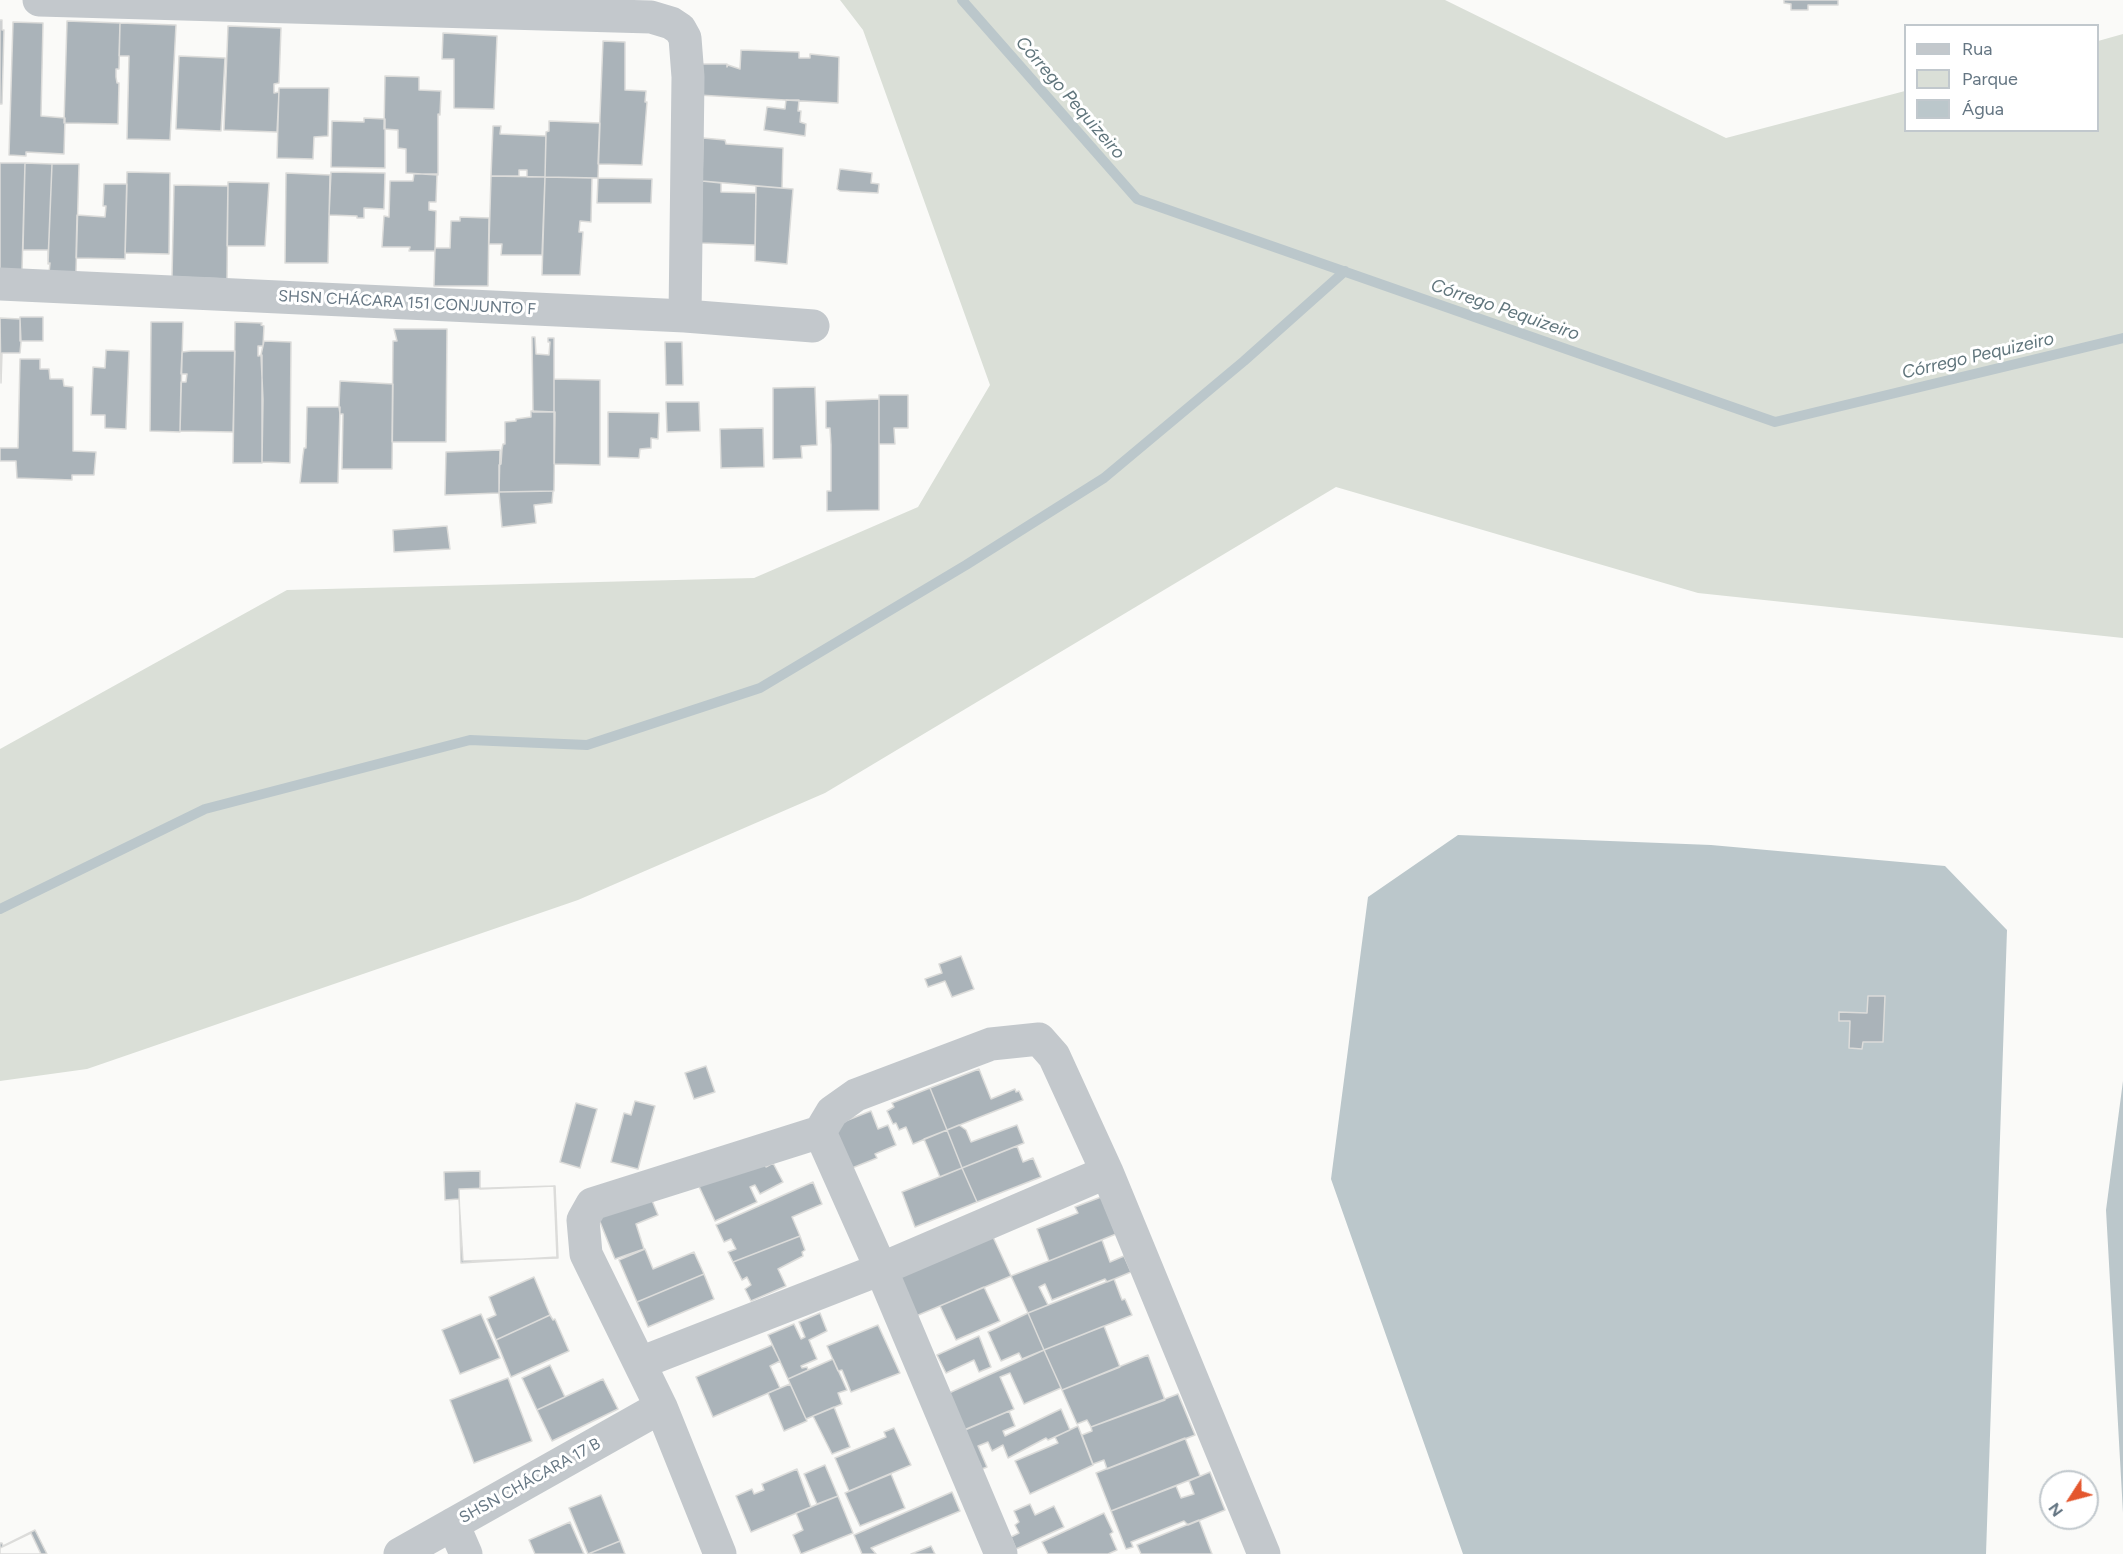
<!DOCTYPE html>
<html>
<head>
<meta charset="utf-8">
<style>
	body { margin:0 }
	#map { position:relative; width:2123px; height:1554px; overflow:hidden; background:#fafaf8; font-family:Figtree,sans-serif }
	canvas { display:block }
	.legend { position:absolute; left:1904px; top:24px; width:195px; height:108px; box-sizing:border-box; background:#fff; border:2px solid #c1c8cd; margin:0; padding:8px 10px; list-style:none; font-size:18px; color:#657683 }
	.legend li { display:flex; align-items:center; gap:12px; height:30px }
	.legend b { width:30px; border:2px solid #c1c8cd }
	.north { position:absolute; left:2039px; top:1470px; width:60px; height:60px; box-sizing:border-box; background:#fff; border:2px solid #c1c8cd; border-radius:50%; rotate:234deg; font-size:16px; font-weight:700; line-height:24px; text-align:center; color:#657683 }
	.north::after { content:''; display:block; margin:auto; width:21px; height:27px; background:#e4572e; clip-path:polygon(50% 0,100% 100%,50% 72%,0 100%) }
</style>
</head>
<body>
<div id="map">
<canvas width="2123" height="1554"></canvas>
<ul class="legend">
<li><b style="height:8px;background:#c3c8cc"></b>Rua</li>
<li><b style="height:16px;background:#dadfd7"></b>Parque</li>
<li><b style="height:16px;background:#bbc7cb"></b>Água</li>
</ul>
<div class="north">N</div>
</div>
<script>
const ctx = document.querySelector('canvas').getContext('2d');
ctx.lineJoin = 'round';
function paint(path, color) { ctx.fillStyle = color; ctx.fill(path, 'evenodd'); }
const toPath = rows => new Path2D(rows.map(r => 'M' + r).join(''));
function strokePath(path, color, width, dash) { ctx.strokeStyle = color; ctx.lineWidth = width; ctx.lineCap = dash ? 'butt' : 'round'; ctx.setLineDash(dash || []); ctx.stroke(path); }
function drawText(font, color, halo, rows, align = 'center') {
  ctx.font = font + ' Figtree,sans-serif'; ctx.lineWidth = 6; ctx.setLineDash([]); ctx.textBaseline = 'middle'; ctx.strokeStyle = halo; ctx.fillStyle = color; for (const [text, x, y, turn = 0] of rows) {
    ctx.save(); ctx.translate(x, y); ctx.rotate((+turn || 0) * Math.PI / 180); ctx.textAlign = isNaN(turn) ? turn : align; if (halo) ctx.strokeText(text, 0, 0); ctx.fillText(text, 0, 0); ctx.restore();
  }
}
const green = toPath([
	[840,0,1445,0,1726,138,1905,91,1906,130,2098,130,2098,41,2123,34,2123,638,1698,593,1336,487,825,793,578,900,87,1069,0,1081,0,749,287,590,754,578,918,507,990,385,863,30]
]);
const water = toPath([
	[1458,835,1711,845,1945,866,2007,930,1986,1554,1463,1554,1331,1179,1368,897],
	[2123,1081,2123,1513,2106,1210]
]);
const stream = toPath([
	[962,0,1137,199,1775,422,2123,338],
	[0,909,205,809,470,740,587,745,760,688,966,565,1104,478,1244,361,1345,271]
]);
const building = toPath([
	[1784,0,1838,0,1838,5,1808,5,1808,10,1791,10,1791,4,1784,3,1784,0],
	[0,20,2,20,2,30,4,30,2,104,0,104,0,20],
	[67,21,120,23,119,69,116,69,116,77,117,83,119,83,118,124,64,123,67,21],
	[13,22,43,23,41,116,65,118,64,154,26,152,26,156,9,155,13,22],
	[120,23,176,25,170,140,127,139,129,56,119,56,120,23],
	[228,26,281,28,279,83,274,84,274,93,279,92,277,132,224,130,228,26],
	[443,33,497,36,494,109,454,108,454,59,442,59,443,33],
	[603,41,625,42,625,90,646,91,645,102,647,102,642,165,598,164,603,41],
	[741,50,799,52,799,58,810,58,810,54,839,57,838,103,698,95,699,64,727,64,727,67,728,65,740,69,741,50],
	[179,56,225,58,221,131,176,129,179,56],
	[385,76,419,77,419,90,441,91,440,115,438,114,438,175,406,173,406,149,398,148,398,130,384,129,385,76],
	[279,88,329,88,328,136,314,137,313,159,277,158,279,88],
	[786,100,799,100,798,111,801,111,800,122,806,124,805,136,764,130,767,107,785,109,786,100],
	[364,118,385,119,385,168,331,167,332,121,364,122,364,118],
	[549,121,600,123,598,178,545,177,546,132,549,131,549,121],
	[493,126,501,126,500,134,546,136,545,177,527,177,527,170,519,170,519,176,491,176,493,126],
	[703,138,725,140,726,144,783,148,782,188,702,181,703,138],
	[0,163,25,163,22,270,0,269,0,163],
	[25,163,52,164,48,261,48,250,23,250,25,163],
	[52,164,79,164,76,272,49,273,50,263,48,264,52,164],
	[840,169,872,173,871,183,879,184,878,193,840,191,837,189,840,169],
	[127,172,170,173,169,254,125,253,127,172],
	[331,172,385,173,384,209,364,208,364,218,357,218,357,216,329,215,331,172],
	[286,173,330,175,328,263,285,263,286,173],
	[414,174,437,174,436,202,429,202,429,210,436,211,435,251,409,251,410,247,382,247,384,216,389,217,390,181,413,181,414,174],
	[491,176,545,177,542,255,501,255,502,244,489,244,491,176],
	[545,177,592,178,591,222,580,221,579,232,583,232,580,275,542,275,545,177],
	[598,178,652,179,651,203,597,203,598,178],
	[702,181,721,183,721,192,756,193,755,245,701,243,702,181],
	[228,182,269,183,265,246,227,246,228,182],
	[104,184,127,184,125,259,76,258,77,215,105,217,106,206,103,206,104,184],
	[174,185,228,186,227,279,172,277,174,185],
	[756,186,793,189,787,264,755,261,756,186],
	[460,217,489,218,488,286,434,286,435,248,450,248,451,221,460,221,460,217],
	[20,317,43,317,43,341,20,341,20,317],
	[0,318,20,319,21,342,20,353,2,353,1,383,0,318],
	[151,322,183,322,180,432,150,431,151,322],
	[235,322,262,323,261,325,264,326,263,346,258,346,258,356,262,355,262,463,233,463,235,322],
	[394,329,447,329,446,442,392,442,393,341,397,341,394,329],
	[532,337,535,337,536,354,549,355,550,342,548,342,548,338,554,338,554,412,533,412,532,337],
	[264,341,291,342,290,463,262,462,263,400,261,355,264,341],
	[665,342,682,342,683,385,666,385,665,342],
	[106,350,129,351,126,429,105,428,105,415,91,415,93,367,105,368,106,350],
	[191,351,235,351,233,432,180,431,181,382,186,382,187,374,181,374,182,352,191,351],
	[20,359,40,359,40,369,49,369,50,379,63,379,64,386,73,387,73,451,96,452,94,475,72,475,72,480,17,478,16,461,0,461,0,448,18,448,20,359],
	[554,379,600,380,600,465,554,464,554,379],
	[340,381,393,384,392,469,342,469,343,414,340,414,339,407,340,381],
	[815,387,817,445,801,446,802,458,773,459,773,388,815,387],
	[879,395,908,395,908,428,894,428,895,444,879,444,879,395],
	[879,399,879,510,827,511,827,491,831,491,831,445,830,428,826,428,826,401,879,399],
	[666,402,699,402,700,431,667,432,666,402],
	[307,407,340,407,338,483,300,483,303,455,304,448,306,448,307,407],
	[531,411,555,412,554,491,499,492,499,465,501,464,502,449,503,444,505,444,505,422,516,421,516,419,531,417,531,411],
	[608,412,659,413,658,439,651,438,651,448,640,449,639,458,608,457,608,412],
	[763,428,764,467,721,468,720,429,763,428],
	[500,450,499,493,445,495,446,452,500,450],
	[553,491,552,503,534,505,536,523,502,527,499,492,553,491],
	[447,526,450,549,394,552,393,530,447,526],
	[961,956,974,989,952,997,945,981,928,987,925,979,942,973,939,964,961,956],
	[1868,996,1885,996,1883,1042,1863,1042,1862,1049,1849,1048,1850,1021,1839,1021,1839,1012,1867,1013,1868,996],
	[706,1066,715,1092,694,1099,685,1073,706,1066],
	[979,1069,991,1099,1015,1089,1016,1092,1019,1091,1023,1100,947,1130,930,1088,979,1069],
	[930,1088,947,1130,913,1144,906,1127,899,1130,896,1123,893,1124,887,1111,894,1107,892,1103,930,1088],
	[635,1101,655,1106,638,1169,611,1162,624,1113,631,1115,635,1101],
	[576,1103,597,1109,580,1168,560,1162,576,1103],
	[871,1111,878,1129,888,1125,896,1145,875,1154,877,1158,847,1170,830,1127,871,1111],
	[959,1125,966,1130,971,1142,1017,1125,1024,1143,962,1168,947,1130,959,1125],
	[947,1130,962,1168,940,1177,924,1139,947,1130],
	[1017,1146,1023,1162,1033,1158,1041,1177,977,1202,962,1168,1017,1146],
	[761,1157,766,1167,773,1163,783,1182,760,1194,755,1185,750,1187,757,1202,715,1221,696,1180,761,1157],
	[962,1168,977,1202,915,1227,902,1192,962,1168],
	[480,1171,480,1189,555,1186,558,1258,463,1261,459,1199,445,1200,444,1172,480,1171],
	[813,1182,822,1204,792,1217,800,1236,733,1262,728,1252,736,1249,731,1239,724,1242,716,1225,813,1182],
	[554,1186,557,1257,461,1263,459,1189,554,1186],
	[1101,1197,1116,1234,1049,1261,1037,1229,1078,1213,1075,1207,1101,1197],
	[651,1198,658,1215,636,1224,644,1249,615,1259,598,1217,651,1198],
	[800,1236,805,1250,802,1252,803,1256,778,1269,786,1286,751,1301,745,1289,751,1285,747,1277,742,1280,733,1262,800,1236],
	[993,1237,1011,1276,916,1316,897,1276,993,1237],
	[1102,1240,1110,1262,1124,1256,1131,1272,1107,1282,1105,1279,1052,1300,1045,1284,1039,1287,1048,1305,1028,1313,1011,1276,1102,1240],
	[645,1249,653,1269,694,1252,704,1274,637,1302,619,1260,645,1249],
	[704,1274,714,1299,648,1327,637,1302,704,1274],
	[534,1277,550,1315,496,1340,487,1319,496,1315,489,1297,534,1277],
	[1114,1279,1122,1300,1125,1299,1132,1315,1044,1350,1028,1313,1114,1279],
	[984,1287,1000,1321,956,1340,940,1306,984,1287],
	[820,1313,827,1331,809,1340,817,1359,801,1366,802,1368,807,1367,808,1370,788,1379,768,1335,794,1324,801,1339,805,1337,799,1322,820,1313],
	[1028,1313,1044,1350,1022,1359,1019,1353,1001,1361,988,1332,1028,1313],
	[481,1314,500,1358,460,1374,442,1330,481,1314],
	[550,1315,553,1320,555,1319,569,1351,511,1377,496,1340,550,1315],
	[878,1325,900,1373,851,1392,842,1370,838,1371,827,1346,878,1325],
	[1104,1326,1120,1367,1062,1390,1044,1350,1104,1326],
	[979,1336,991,1367,979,1372,974,1360,946,1373,937,1355,979,1336],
	[772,1345,780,1361,770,1366,780,1388,713,1417,696,1377,772,1345],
	[1044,1350,1061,1388,1024,1404,1010,1373,1000,1377,1014,1409,965,1430,949,1393,1044,1350],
	[1148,1355,1165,1400,1091,1427,1087,1420,1077,1424,1062,1390,1148,1355],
	[833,1359,847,1390,838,1393,842,1404,806,1419,788,1379,833,1359],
	[550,1365,565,1397,537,1410,522,1378,550,1365],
	[508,1378,532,1441,474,1463,450,1400,508,1378],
	[603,1379,618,1409,552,1441,537,1410,603,1379],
	[790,1384,807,1421,784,1431,768,1393,790,1384],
	[1178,1394,1195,1435,1107,1469,1104,1460,1093,1464,1082,1435,1092,1431,1091,1427,1178,1394],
	[834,1407,850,1447,832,1454,813,1416,834,1407],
	[1061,1409,1070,1430,1048,1440,1046,1438,1008,1458,1003,1445,992,1451,988,1442,978,1446,987,1467,982,1469,964,1430,1009,1411,1015,1426,1003,1431,1005,1436,1061,1409],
	[1078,1426,1093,1465,1030,1494,1015,1461,1058,1443,1055,1437,1078,1426],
	[894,1428,911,1465,849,1491,835,1458,886,1437,884,1432,894,1428],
	[1185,1438,1200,1476,1111,1511,1096,1473,1185,1438],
	[825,1465,838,1496,817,1504,804,1474,825,1465],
	[797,1469,811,1507,751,1532,736,1496,752,1489,754,1494,764,1490,762,1484,797,1469],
	[1210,1472,1225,1510,1188,1525,1184,1521,1131,1542,1133,1547,1126,1549,1111,1511,1176,1486,1181,1498,1194,1494,1189,1481,1210,1472],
	[891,1474,905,1508,860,1526,845,1493,891,1474],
	[952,1492,960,1511,871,1548,876,1554,862,1554,854,1535,952,1492],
	[601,1495,620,1541,588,1554,569,1508,601,1495],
	[838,1496,853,1533,801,1554,793,1535,803,1530,796,1513,838,1496],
	[1030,1504,1035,1515,1054,1506,1064,1527,1016,1549,1011,1537,1019,1533,1015,1525,1019,1522,1014,1511,1030,1504],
	[1104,1513,1113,1532,1110,1534,1117,1550,1108,1554,1048,1554,1042,1542,1104,1513],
	[1199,1520,1212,1554,1141,1554,1137,1545,1199,1520],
	[570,1522,584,1554,535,1554,529,1540,570,1522],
	[35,1530,47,1554,0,1554,0,1543,2,1543,3,1546,35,1530],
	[31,1533,41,1554,0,1554,0,1548,31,1533],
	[620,1541,625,1554,588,1554,620,1541],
	[931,1546,935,1554,911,1554,931,1546]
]);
const minor = toPath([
	[39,0,651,17,671,23,680,29,685,38,688,77,685,316],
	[0,284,685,316,813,326],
	[820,1132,881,1269,1001,1554],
	[640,1363,881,1269,1107,1172],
	[453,1524,466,1554],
	[400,1554,661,1407],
	[720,1554,661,1407,586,1254,583,1220,592,1204,820,1132,832,1112,856,1095,991,1044,1039,1039,1054,1056,1107,1172,1264,1554]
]);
const streetNames = [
	["SHSN CHÁCARA 151 CONJUNTO F",407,303,3],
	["SHSN CHÁCARA 17 B",530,1481,-29]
];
const waterNames = [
	["Córrego Pequizeiro",1070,98,49],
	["Córrego Pequizeiro",1505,310,19],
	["Córrego Pequizeiro",1978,356,-13]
];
paint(green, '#dadfd7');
paint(water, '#bbc7cb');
strokePath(stream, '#bbc7cb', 10);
paint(building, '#aab3b9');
strokePath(building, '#dcdcda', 1.5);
strokePath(minor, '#c3c8cc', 33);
drawText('16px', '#657683', '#fff', streetNames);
drawText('italic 18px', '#60757c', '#fff', waterNames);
</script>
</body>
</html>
